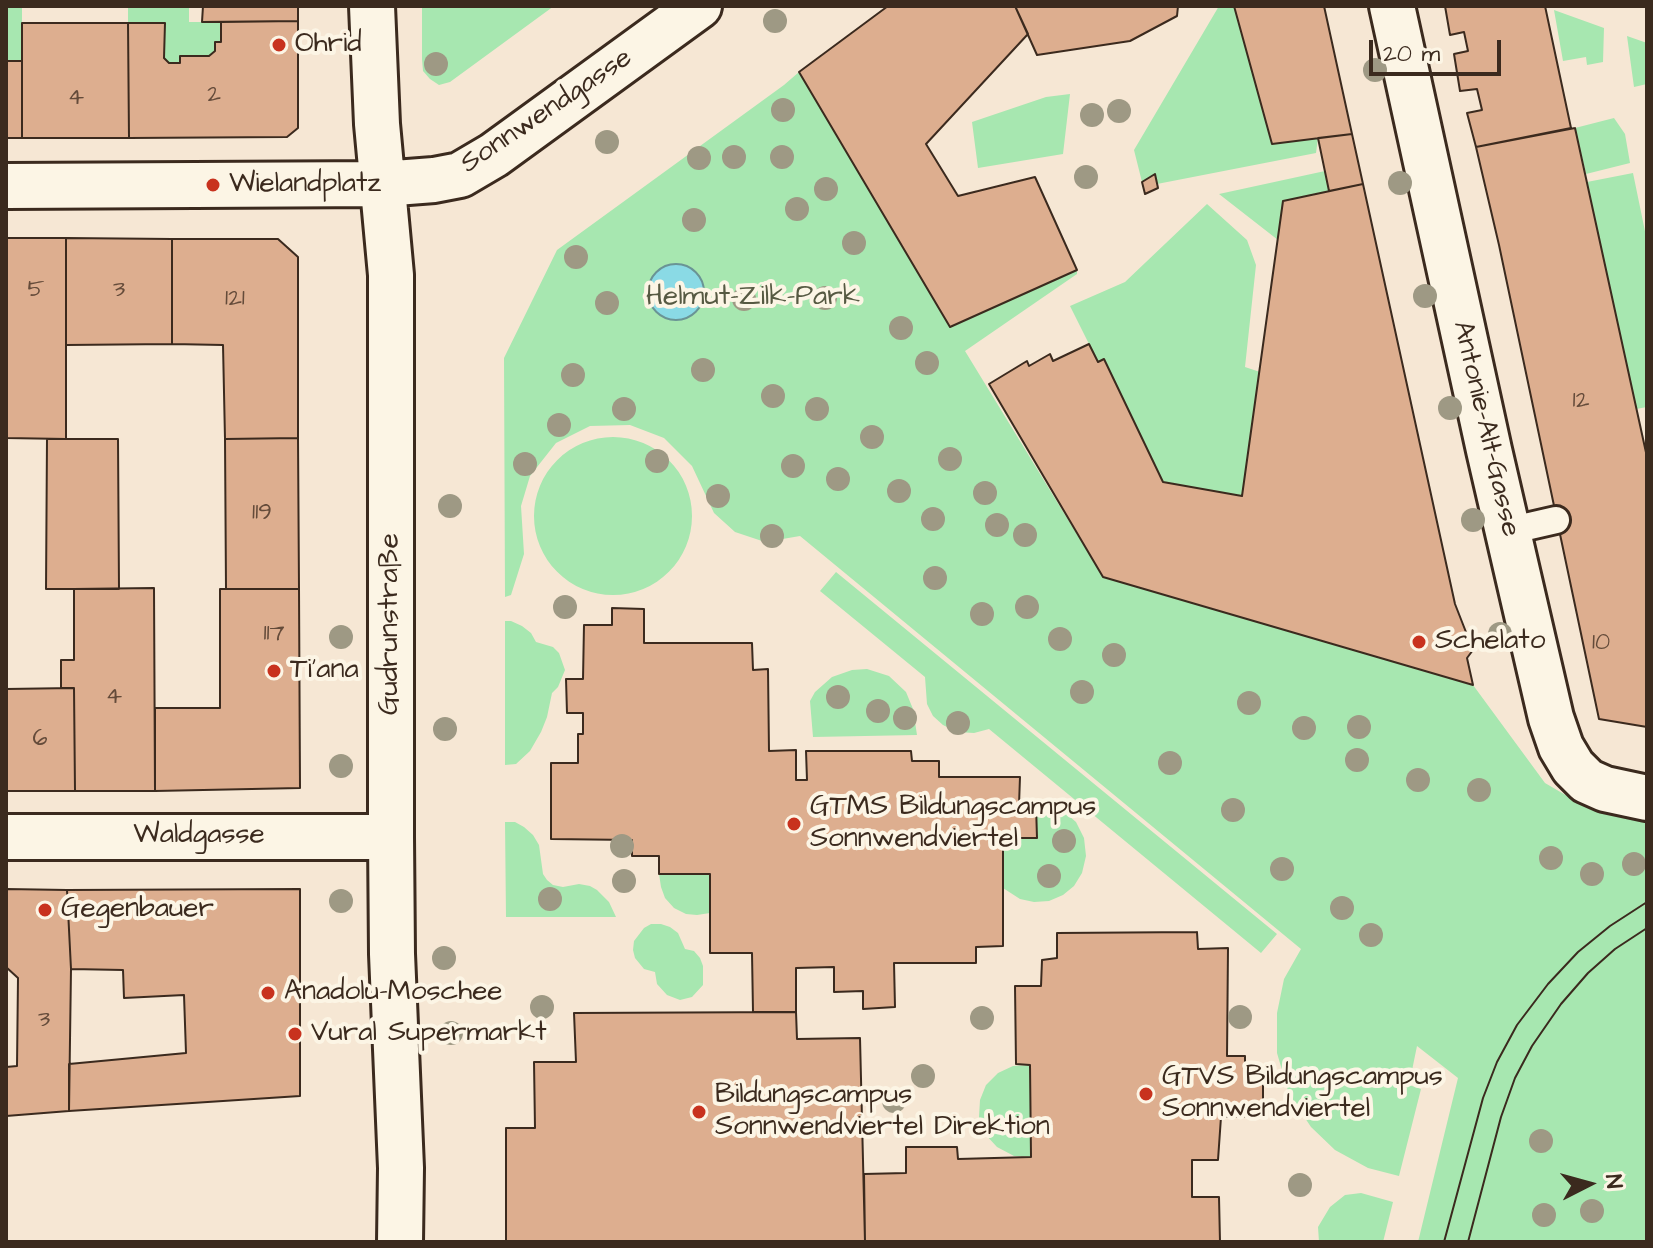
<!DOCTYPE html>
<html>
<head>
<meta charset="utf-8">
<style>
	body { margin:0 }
	#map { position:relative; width:1653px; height:1248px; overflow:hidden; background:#f6e7d4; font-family:"Architects Daughter",sans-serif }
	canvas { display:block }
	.frame { position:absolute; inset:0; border:8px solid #3b2a1e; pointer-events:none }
	.north { position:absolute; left:1549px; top:1144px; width:80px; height:80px; -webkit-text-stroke:6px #fcf5e5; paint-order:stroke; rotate:84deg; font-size:22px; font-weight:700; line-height:32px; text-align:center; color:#3b2a1e }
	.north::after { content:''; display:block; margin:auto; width:28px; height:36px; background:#3b2a1e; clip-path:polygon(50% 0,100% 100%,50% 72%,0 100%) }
	.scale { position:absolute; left:1369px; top:40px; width:132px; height:36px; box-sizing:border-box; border:4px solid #3b2a1e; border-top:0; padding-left:10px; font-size:24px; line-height:28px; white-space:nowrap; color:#3b2a1e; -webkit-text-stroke:6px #fcf5e5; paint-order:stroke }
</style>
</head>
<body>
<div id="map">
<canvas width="1653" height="1248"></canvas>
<div class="frame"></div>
<div class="north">N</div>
<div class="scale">20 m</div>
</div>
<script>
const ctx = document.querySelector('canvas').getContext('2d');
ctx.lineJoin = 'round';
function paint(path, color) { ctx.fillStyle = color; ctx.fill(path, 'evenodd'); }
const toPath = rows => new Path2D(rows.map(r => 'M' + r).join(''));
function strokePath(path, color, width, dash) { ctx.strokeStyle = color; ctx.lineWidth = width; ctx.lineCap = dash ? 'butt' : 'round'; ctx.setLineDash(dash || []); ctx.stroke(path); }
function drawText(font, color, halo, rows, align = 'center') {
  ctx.font = font + ' "Architects Daughter",sans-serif'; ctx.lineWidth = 8; ctx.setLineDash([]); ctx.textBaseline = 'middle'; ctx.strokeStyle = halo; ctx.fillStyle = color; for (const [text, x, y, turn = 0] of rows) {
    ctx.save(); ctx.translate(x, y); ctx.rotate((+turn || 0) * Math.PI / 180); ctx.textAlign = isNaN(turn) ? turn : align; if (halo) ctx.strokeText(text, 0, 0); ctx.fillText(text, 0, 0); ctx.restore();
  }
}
const green = toPath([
	[6,6,22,6,22,61,6,61],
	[128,6,189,6,189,22,221,22,221,42,215,42,215,51,209,56,180,56,180,63,169,63,164,58,164,23,128,23],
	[422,6,554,6,450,82,439,85,430,79,423,71,422,59],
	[1219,6,1234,6,1272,144,1318,138,1316,153,1157,184,1154,175,1142,182,1134,150],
	[1554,10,1604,28,1603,62,1587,65,1586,57,1563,61],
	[1627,36,1647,43,1647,84,1634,87],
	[799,72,950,326,1077,270,1077,274,965,351,1103,577,1473,685,1545,783,1586,807,1647,815,1647,1242,1418,1242,1458,1078,1417,1046,1409,1085,1421,1089,1399,1176,1368,1168,1335,1150,1311,1127,1289,1094,1277,1053,1277,1013,1284,979,1301,949,800,536,765,542,735,532,714,513,692,466,664,438,630,425,590,426,556,443,530,476,521,506,524,554,511,595,505,597,504,358,557,250,784,85],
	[1070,94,1063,154,978,168,972,122,1046,97],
	[1614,118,1625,134,1630,163,1586,174,1575,128],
	[1325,171,1329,191,1283,201,1278,240,1219,194],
	[1633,173,1647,241,1647,407,1636,409,1587,182],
	[1207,204,1247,240,1256,265,1245,367,1260,372,1242,496,1163,482,1104,359,1098,362,1070,306,1125,282],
	'534 516a79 79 0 1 1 158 0a79 79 0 1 1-158 0Z',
	[836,572,1277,934,1261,953,989,729,974,733,957,732,943,725,933,716,927,704,925,677,820,591],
	[505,621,511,621,522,626,531,633,536,642,553,647,559,653,565,670,558,687,552,693,547,717,541,732,530,751,516,764,505,765],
	[867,669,889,676,906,692,913,709,917,735,813,737,810,701,815,692,832,677,852,670],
	[1045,804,1062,810,1076,822,1084,838,1086,856,1082,873,1074,886,1063,895,1049,901,1034,902,1020,899,1003,888,1003,838,1037,838,1036,805],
	[505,822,515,822,524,827,533,835,539,845,543,874,547,880,553,885,563,887,579,884,590,886,597,890,609,902,616,917,506,917],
	[659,874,710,874,710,913,697,915,686,914,674,908,665,898,661,887],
	[651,924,661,924,670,927,678,933,685,949,694,951,700,958,703,966,703,985,692,997,680,1000,667,995,657,984,655,972,644,969,635,958,633,950,634,941,644,928],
	[1030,1065,1031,1157,1014,1156,997,1147,985,1134,979,1117,980,1100,986,1085,998,1073,1013,1066],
	[1361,1193,1393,1202,1383,1242,1319,1242,1318,1227,1330,1207,1345,1195]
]);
const water = toPath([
	'648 292a28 28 0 1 1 56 0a28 28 0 1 1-56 0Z'
]);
const building = toPath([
	[196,6,298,6,298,21,202,22,203,6,196,6],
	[888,6,1015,6,1028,34,926,144,958,196,1035,177,1077,270,950,327,799,72,888,6],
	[1015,6,1178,6,1177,16,1130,41,1037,55,1015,6],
	[1234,6,1324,6,1352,134,1272,144,1234,6],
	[1445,6,1545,6,1571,128,1476,147,1467,113,1482,110,1477,89,1460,91,1454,54,1468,51,1464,32,1450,35,1445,6],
	[298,21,298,128,287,137,129,138,128,23,165,23,164,58,169,63,180,63,180,56,209,56,215,51,215,42,221,42,221,22,298,21],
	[22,23,128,23,129,138,22,138,22,23],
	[6,61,22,61,22,138,6,138,6,61],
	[1575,128,1647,457,1647,727,1599,719,1499,245,1476,147,1575,128],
	[1352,134,1363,184,1329,191,1318,138,1352,134],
	[1155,174,1158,188,1145,194,1142,182,1155,174],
	[1363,184,1455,604,1473,650,1467,658,1473,685,1103,577,989,384,1027,361,1029,366,1050,354,1053,361,1089,344,1098,362,1104,359,1163,482,1242,496,1283,201,1363,184],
	[6,238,66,238,66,439,6,438,6,238],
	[66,238,172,239,172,344,66,345,66,238],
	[172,239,278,239,298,257,298,438,225,439,223,345,172,344,172,239],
	[298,438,299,589,226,589,225,439,298,438],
	[47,439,118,439,119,589,46,589,47,439],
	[154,588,155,791,75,791,74,688,61,688,61,660,74,660,74,589,154,588],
	[220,589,299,589,300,788,155,791,155,708,220,708,220,589],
	[612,608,644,609,644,643,752,643,753,670,768,669,769,751,796,750,796,780,807,780,806,751,911,751,912,761,939,761,939,777,1020,777,1019,805,1036,805,1037,838,1003,838,1003,946,976,947,976,963,894,963,895,1007,863,1009,863,991,834,992,834,967,796,968,796,1012,753,1012,752,953,710,953,710,874,659,874,659,856,632,856,632,840,551,839,551,763,578,763,578,734,583,734,583,713,567,713,566,679,583,679,584,625,612,625,612,608],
	[74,688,75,791,6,791,6,689,74,688],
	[6,889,67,890,71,969,69,1111,6,1116,6,1067,17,1066,18,978,6,967,6,889],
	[300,889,300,1096,69,1111,69,1064,186,1053,184,995,124,998,123,970,71,969,67,890,300,889],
	[1197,932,1198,949,1228,948,1227,1056,1245,1056,1245,1084,1263,1084,1263,1116,1221,1117,1218,1160,1192,1160,1192,1197,1219,1197,1220,1242,865,1242,864,1174,906,1173,906,1147,957,1147,958,1159,1031,1157,1030,1065,1016,1064,1015,986,1041,986,1042,960,1057,958,1057,933,1197,932],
	[796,1012,797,1039,860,1038,865,1242,506,1242,506,1128,535,1128,534,1062,576,1062,574,1013,796,1012]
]);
const lane = toPath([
	[1508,531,1556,520]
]);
const street = toPath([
	[1392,6,1489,450,1551,718,1561,747,1573,767,1587,781,1605,789,1647,798],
	[6,837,391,837]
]);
const secondary = toPath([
	[372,6,377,124,391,275,391,837,392,954,401,1168,400,1242],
	[6,186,382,184,434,180,460,175,494,155,699,6]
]);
const tram = toPath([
	[1444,1242,1483,1098,1497,1062,1517,1025,1548,984,1578,952,1610,926,1647,902],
	[1468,1242,1501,1117,1515,1078,1532,1046,1561,1004,1588,973,1615,949,1647,928]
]);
const trees = [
	[775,21],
	[436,64],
	[1375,70],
	[783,110],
	[1119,111],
	[1092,115],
	[607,142],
	[734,157],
	[782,157],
	[699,158],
	[1086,177],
	[1400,183],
	[826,189],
	[797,209],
	[694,220],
	[854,243],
	[576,257],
	[1425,296],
	[825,298],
	[744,299],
	[607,303],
	[901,328],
	[927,363],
	[703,370],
	[573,375],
	[773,396],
	[1450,408],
	[624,409],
	[817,409],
	[559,425],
	[872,437],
	[950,459],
	[657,461],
	[525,464],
	[793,466],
	[838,479],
	[899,491],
	[985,493],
	[718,496],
	[450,506],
	[933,519],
	[1473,520],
	[997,525],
	[1025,535],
	[772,536],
	[935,578],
	[565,607],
	[1027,607],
	[982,614],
	[1500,634],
	[341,637],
	[1060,639],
	[1114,655],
	[1082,692],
	[838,697],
	[1249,703],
	[878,711],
	[905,718],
	[958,723],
	[1359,727],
	[1304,728],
	[445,729],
	[1357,760],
	[1170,763],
	[341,766],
	[1418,780],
	[1479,790],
	[1233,810],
	[1064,841],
	[622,846],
	[1551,858],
	[1634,864],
	[1282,869],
	[1592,874],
	[1049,876],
	[624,881],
	[550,899],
	[341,901],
	[1342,908],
	[1371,935],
	[444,958],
	[542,1007],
	[1240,1017],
	[982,1018],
	[451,1033],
	[923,1076],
	[894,1101],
	[1541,1141],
	[1300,1185],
	[1592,1211],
	[1544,1215]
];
const markers = [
	[279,45,8,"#c8321e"],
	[213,185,8,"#c8321e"],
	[1419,642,8,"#c8321e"],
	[274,671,8,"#c8321e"],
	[794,824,8,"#c8321e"],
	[45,910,8,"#c8321e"],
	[268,993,8,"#c8321e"],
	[295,1034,8,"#c8321e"],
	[1146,1094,8,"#c8321e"],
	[699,1112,8,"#c8321e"]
];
const numberNames = [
	["2",214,96],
	["4",76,99],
	["5",36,291],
	["3",119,291],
	["121",235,300],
	["12",1581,402],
	["119",262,514],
	["117",274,635],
	["10",1601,644],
	["4",114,698],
	["6",40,740],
	["3",44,1021]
];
const poiNames = [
	["Ohrid",295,45],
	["Wielandplatz",229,185],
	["Schelato",1435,642],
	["Ti'ana",290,671],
	["GTMS Bildungscampus",810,808],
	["Sonnwendviertel",810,840],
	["Gegenbauer",61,910],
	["Anadolu-Moschee",284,993],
	["Vural Supermarkt",311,1034],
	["GTVS Bildungscampus",1162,1078],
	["Sonnwendviertel",1162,1110],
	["Bildungscampus",715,1096],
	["Sonnwendviertel Direktion",715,1128]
];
const streetNames = [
	["Sonnwendgasse",547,112,-34],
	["Antonie-Alt-Gasse",1485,429,77],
	["Gudrunstraße",391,624,-90],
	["Waldgasse",199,836]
];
const parkNames = [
	["Helmut-Zilk-Park",753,298]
];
paint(green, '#a7e7b0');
paint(water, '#8adae5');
strokePath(water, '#6a9495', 2);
paint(building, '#ddae8f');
strokePath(building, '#3b2a1e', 2);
strokePath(lane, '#3b2a1e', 32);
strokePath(street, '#3b2a1e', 50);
strokePath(secondary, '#3b2a1e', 50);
strokePath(lane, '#fcf5e5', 26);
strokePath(street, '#fcf5e5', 44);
strokePath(secondary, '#fcf5e5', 44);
strokePath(tram, '#3b2a1e', 2);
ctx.fillStyle = '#9e9984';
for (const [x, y] of trees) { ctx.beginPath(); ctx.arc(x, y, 12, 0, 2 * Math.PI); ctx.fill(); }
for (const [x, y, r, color] of markers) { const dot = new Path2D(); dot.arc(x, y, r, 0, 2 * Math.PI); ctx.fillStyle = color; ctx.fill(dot); strokePath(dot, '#fcf5e5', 3); }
drawText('24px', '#644b3a', null, numberNames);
drawText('28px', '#3b2a1e', '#fcf5e5', poiNames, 'left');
drawText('28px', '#3b2a1e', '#fcf5e5', streetNames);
drawText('28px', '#565942', '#fcf5e5', parkNames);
</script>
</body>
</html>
